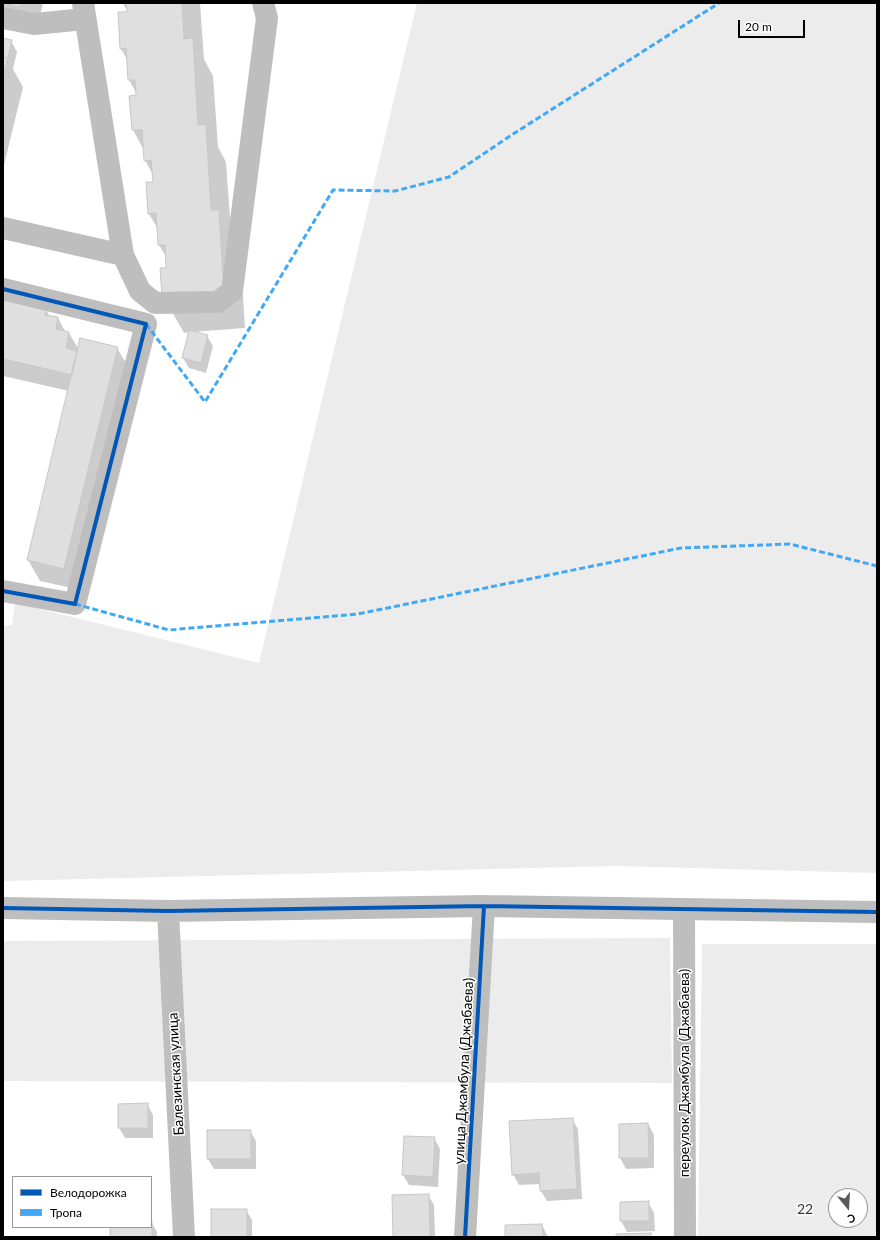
<!DOCTYPE html>
<html>
<head>
<meta charset="utf-8">
<style>
	body { margin:0 }
	#map { position:relative; width:880px; height:1240px; overflow:hidden; background:#fff; font-family:Lato,sans-serif }
	canvas { display:block }
	.frame { position:absolute; inset:0; border:4px solid #000; pointer-events:none }
	.legend { position:absolute; left:12px; top:1176px; width:140px; height:52px; box-sizing:border-box; background:#fff; border:1px solid #999; margin:0; padding:5px 7px; list-style:none; font-size:12px; color:#000 }
	.legend li { display:flex; align-items:center; gap:8px; height:20px }
	.legend b { width:20px; border:1px solid #999 }
	.north { position:absolute; left:828px; top:1188px; width:40px; height:40px; box-sizing:border-box; background:#fff; border:1px solid #999; border-radius:50%; rotate:162deg; font-size:11px; font-weight:700; line-height:16px; text-align:center; color:#000 }
	.north::after { content:''; display:block; margin:auto; width:14px; height:18px; background:#595959; clip-path:polygon(50% 0,100% 100%,50% 72%,0 100%) }
	.scale { position:absolute; left:738px; top:20px; width:67px; height:18px; box-sizing:border-box; border:2px solid #000; border-top:0; padding-left:5px; font-size:12px; line-height:14px; white-space:nowrap; color:#000; -webkit-text-stroke:3px #fff; paint-order:stroke }
</style>
</head>
<body>
<div id="map">
<canvas width="880" height="1240"></canvas>
<div class="frame"></div>
<ul class="legend">
<li><b style="height:5px;background:#0057b8"></b>Велодорожка</li>
<li><b style="height:5px;background:#3fa9f5"></b>Тропа</li>
</ul>
<div class="north">С</div>
<div class="scale">20 m</div>
</div>
<script>
const ctx = document.querySelector('canvas').getContext('2d');
ctx.lineJoin = 'round';
function paint(path, color) { ctx.fillStyle = color; ctx.fill(path, 'evenodd'); }
const toPath = rows => new Path2D(rows.map(r => 'M' + r).join(''));
function strokePath(path, color, width, dash) { ctx.strokeStyle = color; ctx.lineWidth = width; ctx.lineCap = dash ? 'butt' : 'round'; ctx.setLineDash(dash || []); ctx.stroke(path); }
function drawText(font, color, halo, rows, align = 'center') {
  ctx.font = font + ' Lato,sans-serif'; ctx.lineWidth = 3; ctx.setLineDash([]); ctx.textBaseline = 'middle'; ctx.strokeStyle = halo; ctx.fillStyle = color; for (const [text, x, y, turn = 0] of rows) {
    ctx.save(); ctx.translate(x, y); ctx.rotate((+turn || 0) * Math.PI / 180); ctx.textAlign = isNaN(turn) ? turn : align; if (halo) ctx.strokeText(text, 0, 0); ctx.fillText(text, 0, 0); ctx.restore();
  }
}
const green = toPath([
	[417,3,877,3,877,873,616,866,3,881,3,626,12,625,15,603,259,663],
	[670,938,672,1083,3,1081,3,941],
	[702,944,877,944,877,1237,698,1237],
	[836,1196,860,1196,860,1220,836,1220]
]);
const shadow = toPath([
	[3,3,43,3,36,35,3,28],
	[123,3,200,3,204,59,213,76,218,147,226,162,231,232,240,247,245,328,193,332,207,336,213,346,206,373,189,368,183,358,190,332,184,333,163,296,167,269,167,258,159,245,158,229,149,214,154,183,153,175,145,160,144,150,133,130,131,97,138,96,129,80,127,59,121,49,128,13],
	[3,39,11,41,17,52,13,69,23,87,3,169],
	[3,300,46,310,50,317,58,318,66,333,69,333,79,350,117,348,129,368,76,589,40,581,28,560,69,391,3,376],
	[147,1104,153,1115,153,1138,125,1138,119,1128],
	[572,1119,578,1129,582,1199,547,1201,541,1191,541,1184,519,1185,513,1174],
	[648,1124,654,1135,654,1168,626,1169,620,1158,620,1125],
	[208,1131,250,1131,256,1141,256,1169,214,1169,208,1159],
	[434,1138,440,1149,438,1187,409,1185,403,1175],
	[428,1195,434,1205,435,1237,394,1237],
	[648,1202,654,1213,655,1231,627,1232,621,1221,621,1203],
	[246,1210,252,1220,252,1237,212,1237],
	[151,1222,157,1232,157,1237,111,1237,111,1227,151,1227],
	[542,1225,548,1237,506,1237]
]);
const building = toPath([
	[3,3,21,3,20,7,3,3],
	[126,3,182,3,184,39,193,38,198,125,206,124,211,210,219,210,224,292,162,296,160,268,166,268,165,245,158,245,156,213,148,214,146,182,153,182,151,160,144,161,142,130,132,130,129,96,136,95,135,80,128,80,126,48,120,49,118,12,127,12,126,3],
	[3,38,12,40,8,58,3,57,3,38],
	[3,57,8,58,3,76,3,57],
	[3,299,47,309,45,315,58,317,56,329,69,332,66,348,77,351,72,375,3,359,3,299],
	[189,330,208,335,201,363,182,358,189,330],
	[80,338,118,347,64,569,27,560,80,338],
	[148,1103,148,1128,118,1128,118,1104,148,1103],
	[573,1118,577,1189,540,1191,539,1173,512,1175,509,1121,573,1118],
	[648,1123,649,1158,619,1158,619,1124,648,1123],
	[207,1130,251,1130,251,1159,207,1159,207,1130],
	[404,1136,435,1137,433,1177,402,1175,404,1136],
	[429,1194,430,1237,393,1237,392,1195,429,1194],
	[649,1201,649,1221,620,1221,620,1202,649,1201],
	[211,1209,247,1209,247,1237,211,1237,211,1209],
	[151,1221,152,1221,152,1237,110,1237,110,1227,151,1227,151,1221],
	[542,1224,543,1237,505,1237,505,1225,542,1224],
	[651,1233,651,1237,616,1237,616,1234,651,1233]
]);
const minor = toPath([
	[83,3,123,255],
	[3,18,34,24,85,19],
	[3,228,123,255,140,291,155,303,218,302,232,291,267,18,263,3],
	[3,289,146,324,75,604,3,591],
	[3,908,168,911,484,906,877,912],
	[684,909,685,1237],
	[168,911,184,1237],
	[465,1237,484,906]
]);
const quiet = toPath([
	[146,324,205,402,333,190,395,191,449,177,510,136,719,3],
	[75,604,169,630,358,614,681,548,790,544,877,566]
]);
const cycleway = toPath([
	[3,289,146,324,75,604,3,591],
	[3,908,168,911,484,906,877,912],
	[465,1237,484,906]
]);
const streetNames = [
	["улица Джамбула (Джабаева)",464,1071,-87],
	["переулок Джамбула (Джабаева)",684,1073,-90],
	["Балезинская улица",176,1074,-93]
];
const parkNames = [
	["22",805,1209]
];
paint(green, '#ececec');
paint(shadow, '#0003');
paint(building, '#dfdfdf');
strokePath(building, '#c7c7c7', 1);
strokePath(minor, '#bebebe', 22);
strokePath(quiet, '#3fa9f5', 3, [6, 3]);
strokePath(cycleway, '#0057b8', 4);
drawText('14px', '#000', '#fff', streetNames);
drawText('14px', '#333', '#fff', parkNames);
</script>
</body>
</html>
